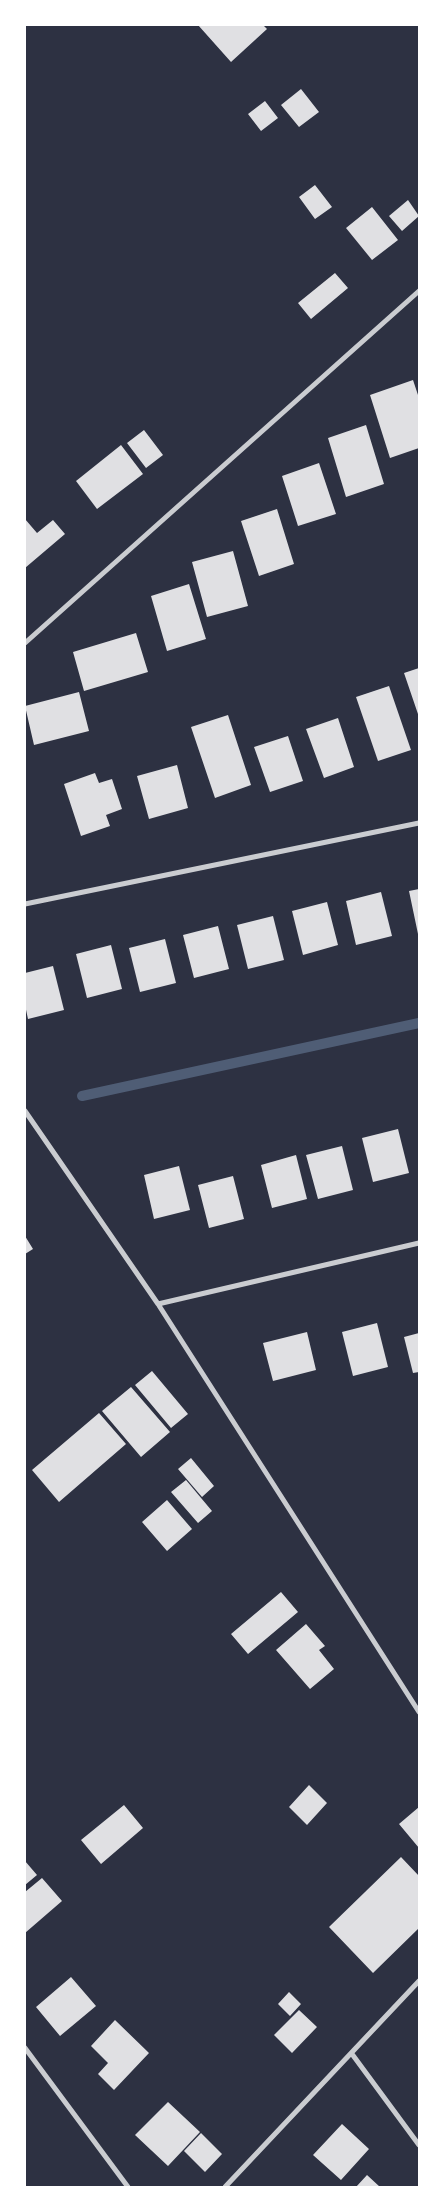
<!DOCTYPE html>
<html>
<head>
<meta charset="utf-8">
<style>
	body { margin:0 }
	#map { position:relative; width:444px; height:2212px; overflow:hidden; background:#2d3142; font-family:Cabin,sans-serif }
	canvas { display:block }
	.frame { position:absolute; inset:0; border:26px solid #fff; pointer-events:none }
</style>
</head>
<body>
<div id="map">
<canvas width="444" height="2212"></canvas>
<div class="frame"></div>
</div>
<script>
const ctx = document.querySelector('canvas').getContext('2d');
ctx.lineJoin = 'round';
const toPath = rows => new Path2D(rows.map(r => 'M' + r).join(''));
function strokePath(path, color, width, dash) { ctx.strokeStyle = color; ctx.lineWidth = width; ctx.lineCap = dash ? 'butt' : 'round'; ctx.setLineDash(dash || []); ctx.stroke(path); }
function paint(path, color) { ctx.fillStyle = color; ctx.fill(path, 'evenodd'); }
const stream = toPath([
	[82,1096,419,1023]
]);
const building = toPath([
	[198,25,263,25,267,29,231,62],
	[301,89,319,112,299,127,281,105],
	[265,101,278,118,261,131,248,114],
	[315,185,332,207,315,219,299,197],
	[408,200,419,216,402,231,389,216],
	[372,207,398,240,372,260,346,228],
	[335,273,348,288,311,319,298,303],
	[413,380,419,398,419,448,390,458,370,395],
	[366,425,384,484,346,497,328,438],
	[144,430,163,455,146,468,127,443],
	[121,445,143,474,97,509,76,481],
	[319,463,336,514,298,526,282,476],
	[277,509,294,564,259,576,241,521],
	[25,519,37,533,53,520,65,534,25,568],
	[233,551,248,606,207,617,192,562],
	[189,584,206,639,167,651,151,596],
	[136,633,148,672,84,691,73,652],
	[419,668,419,717,404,673],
	[389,686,411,750,378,761,356,697],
	[79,692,89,731,34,745,25,706],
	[228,715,251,785,215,798,191,727],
	[338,718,354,767,324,778,306,729],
	[288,736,303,781,270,792,254,747],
	[177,765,188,808,149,819,137,776],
	[95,773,99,783,112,779,122,809,106,815,110,826,81,836,64,784],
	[419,889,419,934,418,934,409,891],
	[381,892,392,936,356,945,346,901],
	[327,902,338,945,303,955,292,911],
	[273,916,284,960,248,969,237,925],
	[218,926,229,969,194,978,183,935],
	[165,939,176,983,140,992,129,948],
	[111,945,122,989,87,998,76,954],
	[53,966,64,1010,28,1019,25,1005,25,973],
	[398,1129,409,1173,373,1182,362,1138],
	[342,1146,353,1190,318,1199,306,1155],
	[296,1155,307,1199,272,1208,261,1165],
	[179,1166,190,1210,154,1219,144,1175],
	[233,1176,244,1219,209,1228,198,1185],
	[25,1236,33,1249,25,1254],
	[377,1323,388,1367,353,1376,342,1332],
	[307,1332,316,1370,273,1381,263,1343],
	[419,1333,419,1372,413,1373,404,1337],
	[152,1371,188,1414,171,1428,135,1385],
	[131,1387,170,1432,141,1457,102,1411],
	[99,1413,126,1444,59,1502,32,1470],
	[191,1458,214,1486,202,1497,178,1469],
	[186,1480,212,1511,198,1523,171,1492],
	[167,1500,192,1529,167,1551,142,1522],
	[281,1592,298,1612,248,1654,231,1634],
	[306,1624,325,1646,319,1650,334,1669,310,1689,276,1650],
	[309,1785,327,1803,307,1825,289,1807],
	[124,1805,143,1828,101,1864,81,1840],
	[419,1807,419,1848,399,1824],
	[401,1857,419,1876,419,1928,373,1973,329,1927],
	[25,1861,37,1875,25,1885],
	[42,1878,62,1901,25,1933,25,1892],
	[71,1977,96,2006,60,2036,36,2007],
	[289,1992,301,2004,290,2016,278,2004],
	[299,2010,317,2027,292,2053,274,2035],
	[115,2020,149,2053,114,2090,98,2074,108,2063,91,2046],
	[168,2102,200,2132,168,2166,135,2135],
	[342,2124,369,2149,341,2180,313,2155],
	[201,2133,222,2154,205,2172,184,2151],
	[367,2175,380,2187,356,2187]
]);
const minor = toPath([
	[25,643,419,291],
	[25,904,419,823],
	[25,1111,158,1304,419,1712],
	[158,1304,419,1243],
	[25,2048,128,2187],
	[352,2054,419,2145],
	[225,2187,419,1981]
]);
strokePath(stream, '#4f5d75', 10);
paint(building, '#e0e0e3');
strokePath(minor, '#caccd0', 5);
</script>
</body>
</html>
